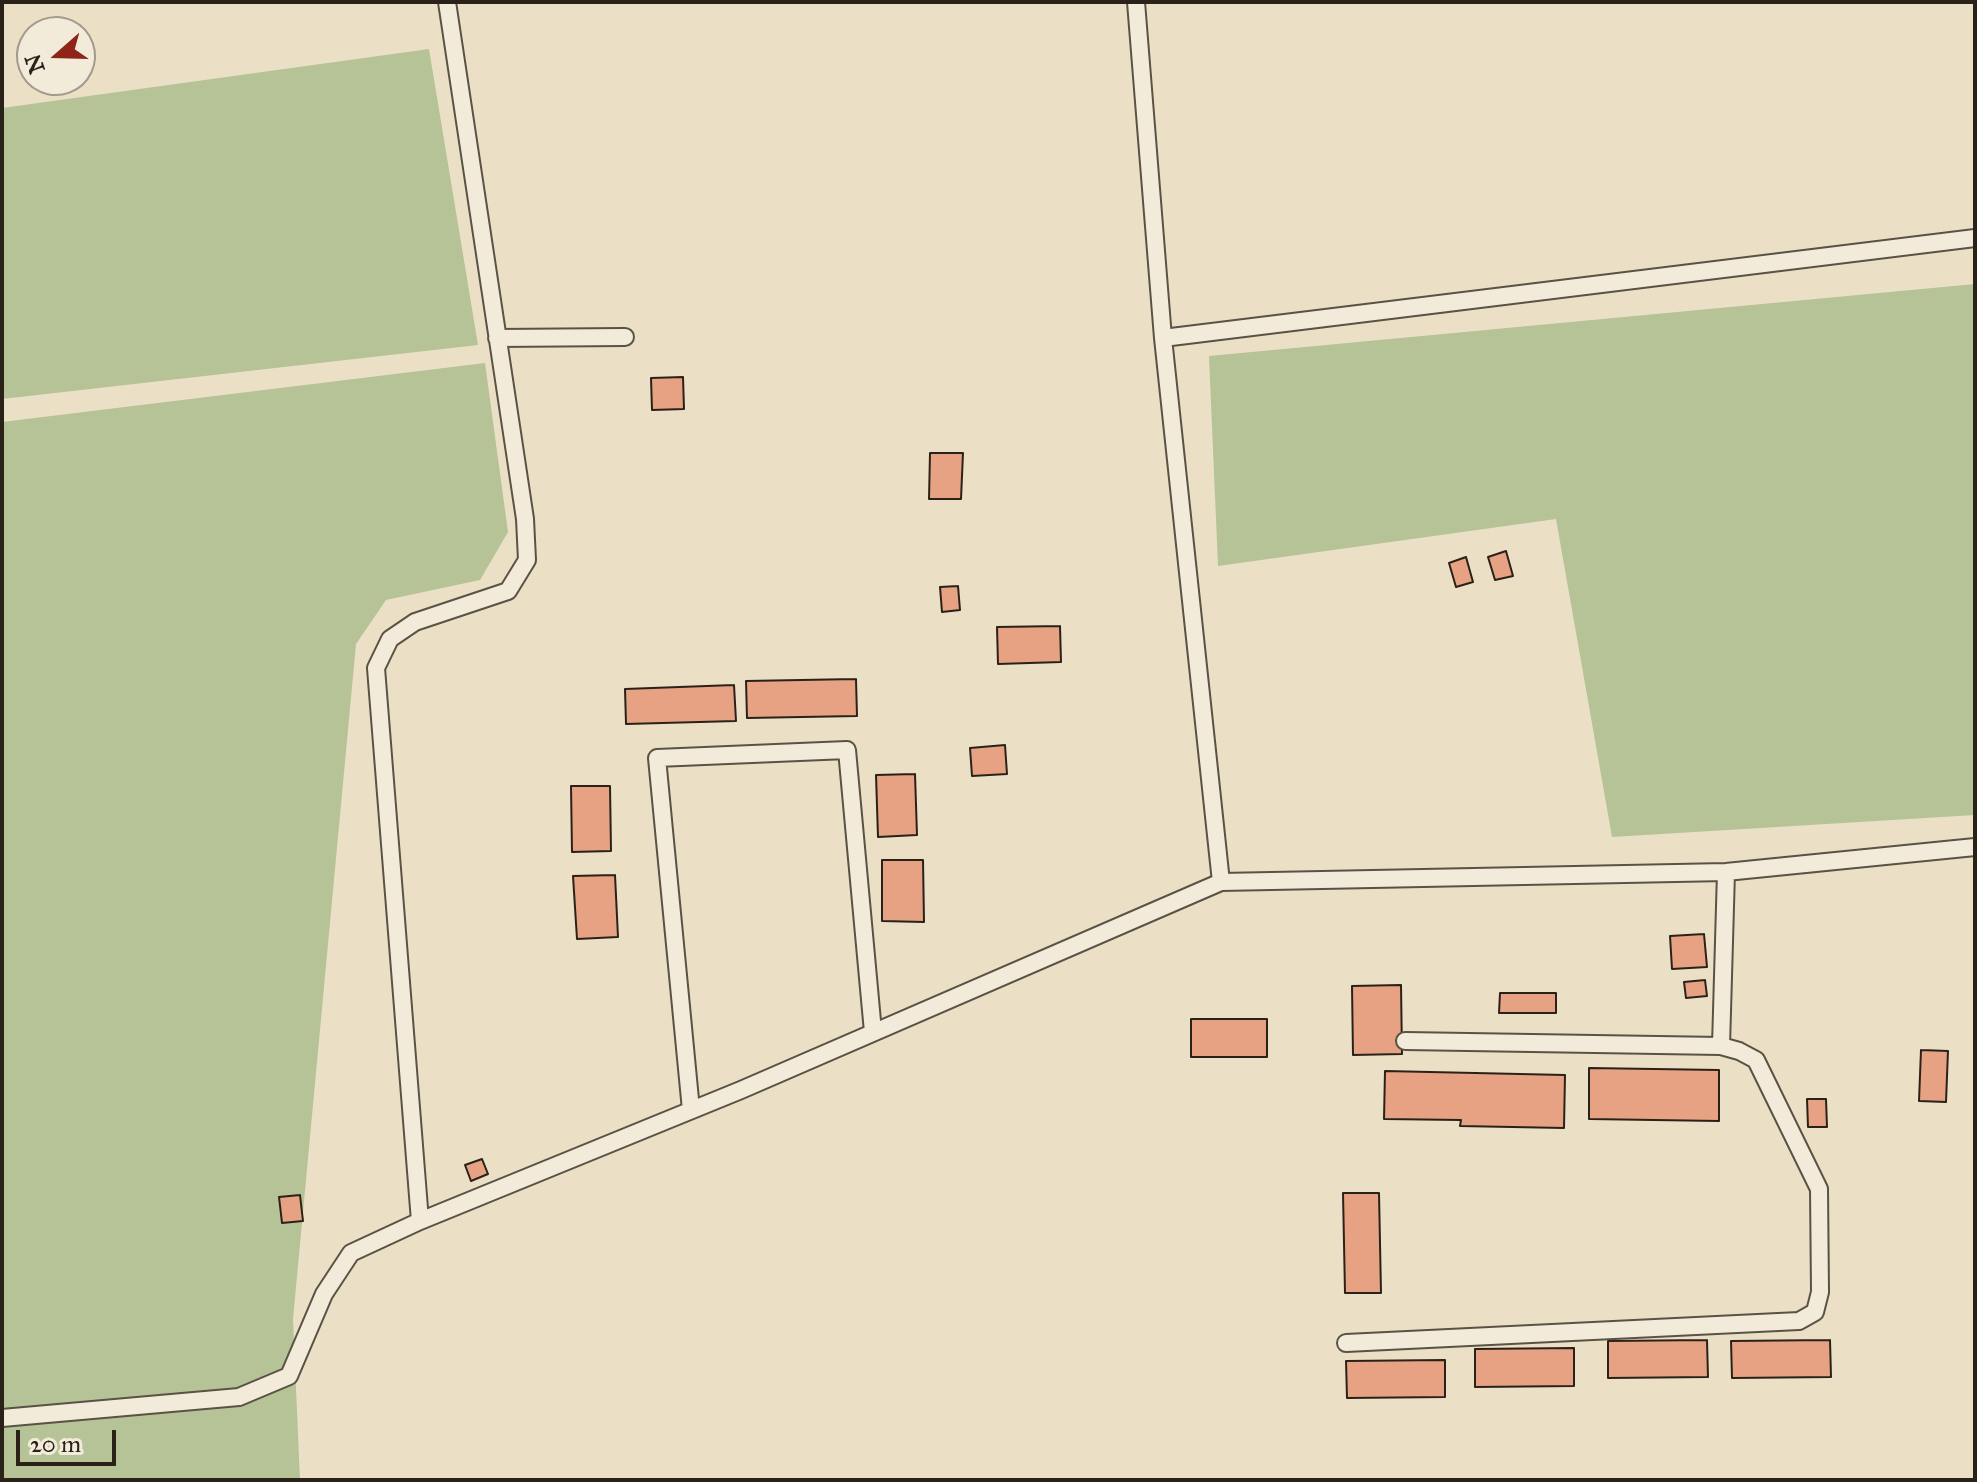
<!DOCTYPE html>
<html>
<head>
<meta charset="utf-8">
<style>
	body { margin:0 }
	#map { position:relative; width:1977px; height:1482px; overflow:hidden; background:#ebe0c6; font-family:"IM FELL Great Primer",serif }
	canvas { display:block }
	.frame { position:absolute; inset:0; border:4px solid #2a2219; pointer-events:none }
	.north { position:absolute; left:16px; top:16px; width:80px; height:80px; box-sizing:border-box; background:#f2ebda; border:2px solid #a29b8d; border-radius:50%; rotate:250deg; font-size:22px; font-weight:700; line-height:32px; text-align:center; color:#2a2219 }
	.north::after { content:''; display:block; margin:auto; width:28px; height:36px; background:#8f2418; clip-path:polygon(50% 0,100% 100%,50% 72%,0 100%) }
	.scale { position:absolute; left:16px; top:1430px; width:100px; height:36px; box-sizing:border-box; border:4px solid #2a2219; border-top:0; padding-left:10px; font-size:24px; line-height:28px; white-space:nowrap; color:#2a2219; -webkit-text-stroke:6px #f2ebda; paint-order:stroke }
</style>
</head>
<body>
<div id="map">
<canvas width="1977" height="1482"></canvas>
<div class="frame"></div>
<div class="north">N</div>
<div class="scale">20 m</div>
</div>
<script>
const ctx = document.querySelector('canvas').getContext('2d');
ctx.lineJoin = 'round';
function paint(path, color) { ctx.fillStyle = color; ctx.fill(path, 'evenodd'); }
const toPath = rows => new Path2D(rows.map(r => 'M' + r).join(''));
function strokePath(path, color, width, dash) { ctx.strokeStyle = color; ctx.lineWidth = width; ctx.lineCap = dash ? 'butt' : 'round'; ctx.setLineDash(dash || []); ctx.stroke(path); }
const green = toPath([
	[429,49,478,345,2,399,2,108],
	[1975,284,1975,815,1612,837,1556,519,1218,566,1209,356],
	[485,363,508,532,480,580,386,600,356,644,293,1319,300,1480,2,1480,2,422]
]);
const building = toPath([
	[683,377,684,409,652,410,651,378,683,377],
	[930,453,963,453,961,499,929,499,930,453],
	[1506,551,1513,576,1495,580,1488,557,1506,551],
	[1466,557,1473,582,1456,587,1449,563,1466,557],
	[958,586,960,610,942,612,940,587,958,586],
	[1060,626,1061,662,998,664,997,627,1060,626],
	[856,679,857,716,747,718,746,681,856,679],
	[734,685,736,721,626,724,625,689,734,685],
	[1005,745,1007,774,972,776,970,748,1005,745],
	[915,774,917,835,878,837,876,775,915,774],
	[571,786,610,786,611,851,572,852,571,786],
	[882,860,923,860,924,922,882,921,882,860],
	[615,875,618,937,577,939,573,876,615,875],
	[1704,934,1707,967,1672,969,1670,936,1704,934],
	[1705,980,1707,996,1686,998,1684,982,1705,980],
	[1401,985,1402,1054,1353,1055,1352,986,1401,985],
	[1500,993,1556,993,1556,1013,1499,1013,1500,993],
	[1191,1019,1267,1019,1267,1057,1191,1057,1191,1019],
	[1921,1050,1948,1051,1946,1102,1919,1101,1921,1050],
	[1589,1068,1719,1070,1719,1121,1589,1119,1589,1068],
	[1385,1071,1565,1075,1564,1128,1460,1126,1461,1120,1384,1119,1385,1071],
	[1807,1099,1826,1099,1827,1127,1808,1127,1807,1099],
	[482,1159,488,1174,471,1181,465,1165,482,1159],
	[1343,1193,1379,1193,1381,1293,1345,1293,1343,1193],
	[300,1195,303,1221,282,1223,279,1197,300,1195],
	[1707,1340,1708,1377,1608,1378,1608,1341,1707,1340],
	[1830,1340,1831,1377,1732,1378,1731,1341,1830,1340],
	[1574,1348,1574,1386,1475,1387,1475,1349,1574,1348],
	[1445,1360,1445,1397,1347,1398,1346,1361,1445,1360]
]);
const lane = toPath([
	[1136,2,1163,338,1221,882],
	[497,338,625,337],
	[1163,338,1975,238],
	[1721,1046,1726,872],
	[691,1110,657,758,847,750,873,1032],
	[420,1221,376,668,390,639,415,622,508,591,527,560,525,519,447,2],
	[1346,1343,1799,1321,1815,1312,1820,1292,1819,1189,1756,1060,1739,1051,1721,1046,1405,1041],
	[2,1418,239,1397,289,1376,324,1294,351,1253,420,1221,741,1090,1221,882,1726,872,1975,847]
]);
paint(green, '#b5c397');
paint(building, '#e6a283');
strokePath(building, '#2a2219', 2);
strokePath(lane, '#5a5244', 20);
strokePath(lane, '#f2ebda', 16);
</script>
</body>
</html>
